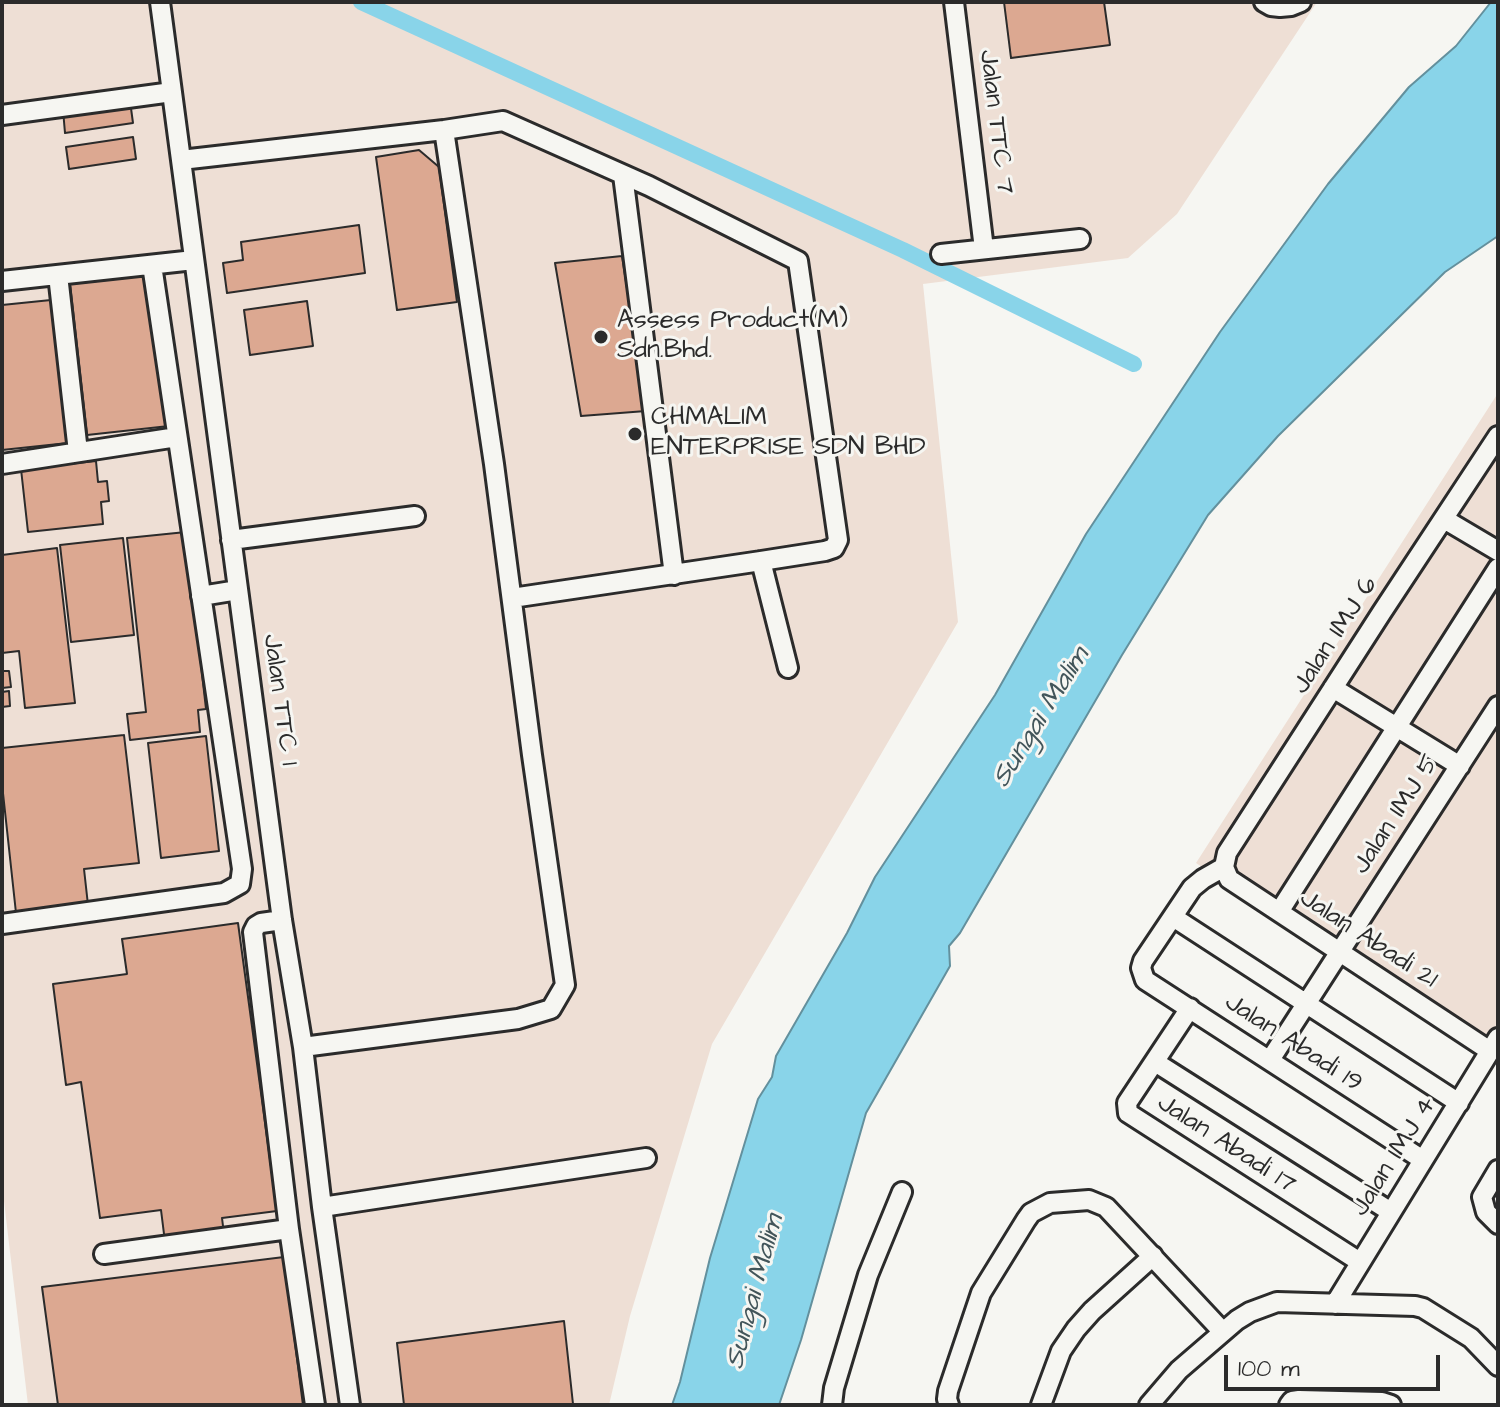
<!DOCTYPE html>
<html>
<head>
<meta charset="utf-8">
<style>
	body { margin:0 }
	#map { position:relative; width:1500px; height:1407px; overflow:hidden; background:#f6f6f2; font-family:"Architects Daughter",sans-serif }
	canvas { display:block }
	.frame { position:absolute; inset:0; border:4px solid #2b2b2b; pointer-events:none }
	.scale { position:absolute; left:1224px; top:1355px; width:216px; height:36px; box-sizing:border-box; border:4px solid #2b2b2b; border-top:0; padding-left:10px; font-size:24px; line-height:28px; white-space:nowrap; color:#2b2b2b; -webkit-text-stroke:6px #f6f6f2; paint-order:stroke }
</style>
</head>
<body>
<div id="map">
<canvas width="1500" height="1407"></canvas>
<div class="frame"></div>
<div class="scale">100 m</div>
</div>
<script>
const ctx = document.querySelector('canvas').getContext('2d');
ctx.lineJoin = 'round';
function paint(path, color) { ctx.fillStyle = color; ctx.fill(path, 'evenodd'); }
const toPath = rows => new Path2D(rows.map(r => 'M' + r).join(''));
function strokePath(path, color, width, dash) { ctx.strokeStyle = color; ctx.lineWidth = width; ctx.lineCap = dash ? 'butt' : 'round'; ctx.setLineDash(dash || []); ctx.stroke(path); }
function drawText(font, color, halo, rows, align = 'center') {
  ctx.font = font + ' "Architects Daughter",sans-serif'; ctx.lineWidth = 6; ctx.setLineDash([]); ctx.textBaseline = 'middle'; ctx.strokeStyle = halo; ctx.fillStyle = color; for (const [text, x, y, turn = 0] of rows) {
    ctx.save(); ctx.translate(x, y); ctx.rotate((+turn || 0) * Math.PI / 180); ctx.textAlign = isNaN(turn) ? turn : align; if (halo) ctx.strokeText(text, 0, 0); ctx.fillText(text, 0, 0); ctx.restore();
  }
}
const built = toPath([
	[2,2,1317,2,1177,214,1128,258,923,284,958,622,712,1044,630,1316,609,1405,28,1405,2,1184],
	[1498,393,1498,1062,1196,863]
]);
const water = toPath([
	[1491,2,1498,2,1498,236,1445,272,1278,436,1208,515,1122,655,960,933,949,946,950,966,866,1113,801,1340,779,1405,672,1405,680,1382,710,1258,758,1099,772,1077,776,1056,847,933,875,877,995,695,1086,534,1220,332,1328,184,1409,87,1456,46,1491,2]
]);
const canal = toPath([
	[361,2,903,250,1134,364]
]);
const building = toPath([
	[1004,2,1104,2,1110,45,1011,58,1004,2],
	[130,101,133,123,65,133,63,110,130,101],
	[133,137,136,159,69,169,66,147,133,137],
	[419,150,439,167,457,302,397,310,376,157,419,150],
	[359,225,365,273,227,293,223,263,243,260,241,242,359,225],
	[622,256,646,411,581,416,555,263,622,256],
	[151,275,169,426,87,435,70,284,151,275],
	[51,300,68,443,2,450,2,305,51,300],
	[307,301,313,346,250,355,244,310,307,301],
	[96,461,98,482,107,481,109,501,101,502,103,524,28,532,21,469,96,461],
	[186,532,206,709,198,710,200,732,130,740,127,714,146,712,127,538,186,532],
	[123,538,134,635,71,642,60,545,123,538],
	[57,548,75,703,25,708,19,651,2,653,2,555,57,548],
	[2,671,9,671,11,687,2,688,2,671],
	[9,691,10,706,2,707,2,692,9,691],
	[124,735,139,863,84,869,88,905,16,913,2,784,2,748,124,735],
	[206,736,219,851,161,858,148,743,206,736],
	[238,923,277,1211,222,1218,224,1234,165,1242,161,1210,100,1218,81,1082,66,1085,53,984,127,974,122,939,238,923],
	[284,1257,303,1405,58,1405,42,1287,284,1257],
	[564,1321,573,1404,404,1405,397,1343,564,1321]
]);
const minor = toPath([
	[160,2,282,920,303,1047,322,1207,350,1405],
	[954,2,984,249],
	[1264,2,1271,6,1280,7,1291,6,1301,2],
	[2,115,172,92],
	[181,160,444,130,503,121,649,186,798,261,838,540,834,548,825,551,761,561,512,598],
	[623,175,674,575],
	[941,254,1080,239],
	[58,275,78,452],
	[2,281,194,260],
	[2,464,177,437],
	[1444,519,1498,551],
	[231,540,415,516],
	[761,561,788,668],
	[201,596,238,590],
	[1333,688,1460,766],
	[1224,867,1227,853,1382,612,1498,436],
	[1224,867,1203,879,1192,888,1143,961,1141,968,1145,980,1423,1160],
	[1224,867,1229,879,1490,1051],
	[1279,912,1498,568],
	[1173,917,1459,1103],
	[282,920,261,923,256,926,253,932,289,1229],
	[2,924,224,893,240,884,242,869,152,265],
	[1190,1008,1127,1103,1128,1113,1360,1262],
	[303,1047,518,1019,551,1009,565,985,532,755,494,464,444,130],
	[1270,1060,1498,706],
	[1155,1062,1391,1212],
	[1498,1170,1482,1197,1486,1212,1498,1224],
	[322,1207,646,1158],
	[104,1254,289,1229,315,1405],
	[1335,1304,1498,1038],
	[832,1405,834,1388,868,1275,902,1192],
	[949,1405,947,1399,948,1391,981,1293,1026,1220,1031,1213,1050,1203,1089,1200,1106,1207,1223,1332],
	[1041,1405,1061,1351,1076,1329,1092,1311,1153,1256],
	[1149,1405,1179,1370,1237,1320,1250,1312,1277,1302,1415,1306,1423,1308,1471,1338,1498,1366],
	[1289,1405,1292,1401,1299,1400,1382,1402,1391,1405]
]);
const markers = [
	[601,337,8,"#2b2b2b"],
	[635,434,8,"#2b2b2b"]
];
const streetNames = [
	["Jalan TTC 7",995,122,83],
	["Jalan IMJ 6",1336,636,-57],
	["Jalan TTC 1",279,700,82],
	["Jalan IMJ 5",1397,815,-57],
	["Jalan Abadi 21",1368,940,33],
	["Jalan Abadi 19",1293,1044,33],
	["Jalan Abadi 17",1226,1145,33],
	["Jalan IMJ 4",1395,1157,-58]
];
const poiNames = [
	["Assess Product(M)",617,322],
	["Sdn.Bhd.",617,352],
	["CHMALIM",651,419],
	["ENTERPRISE SDN BHD",651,449]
];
const waterNames = [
	["Sungai Malim",1042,718,-58],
	["Sungai Malim",756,1292,-75]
];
paint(built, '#eedfd5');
paint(water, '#89d4e9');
strokePath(water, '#63909d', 2);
strokePath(canal, '#89d4e9', 16);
paint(building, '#dca891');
strokePath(building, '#2b2b2b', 2);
strokePath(minor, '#2b2b2b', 24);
strokePath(minor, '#f6f6f2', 18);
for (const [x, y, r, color] of markers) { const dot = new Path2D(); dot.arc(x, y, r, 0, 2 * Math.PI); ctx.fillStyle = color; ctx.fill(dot); strokePath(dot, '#f6f6f2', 3); }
drawText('26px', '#2b2b2b', '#f6f6f2', streetNames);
drawText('26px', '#2b2b2b', '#f6f6f2', poiNames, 'left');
drawText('italic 28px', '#42555a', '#f6f6f2', waterNames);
</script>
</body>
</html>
